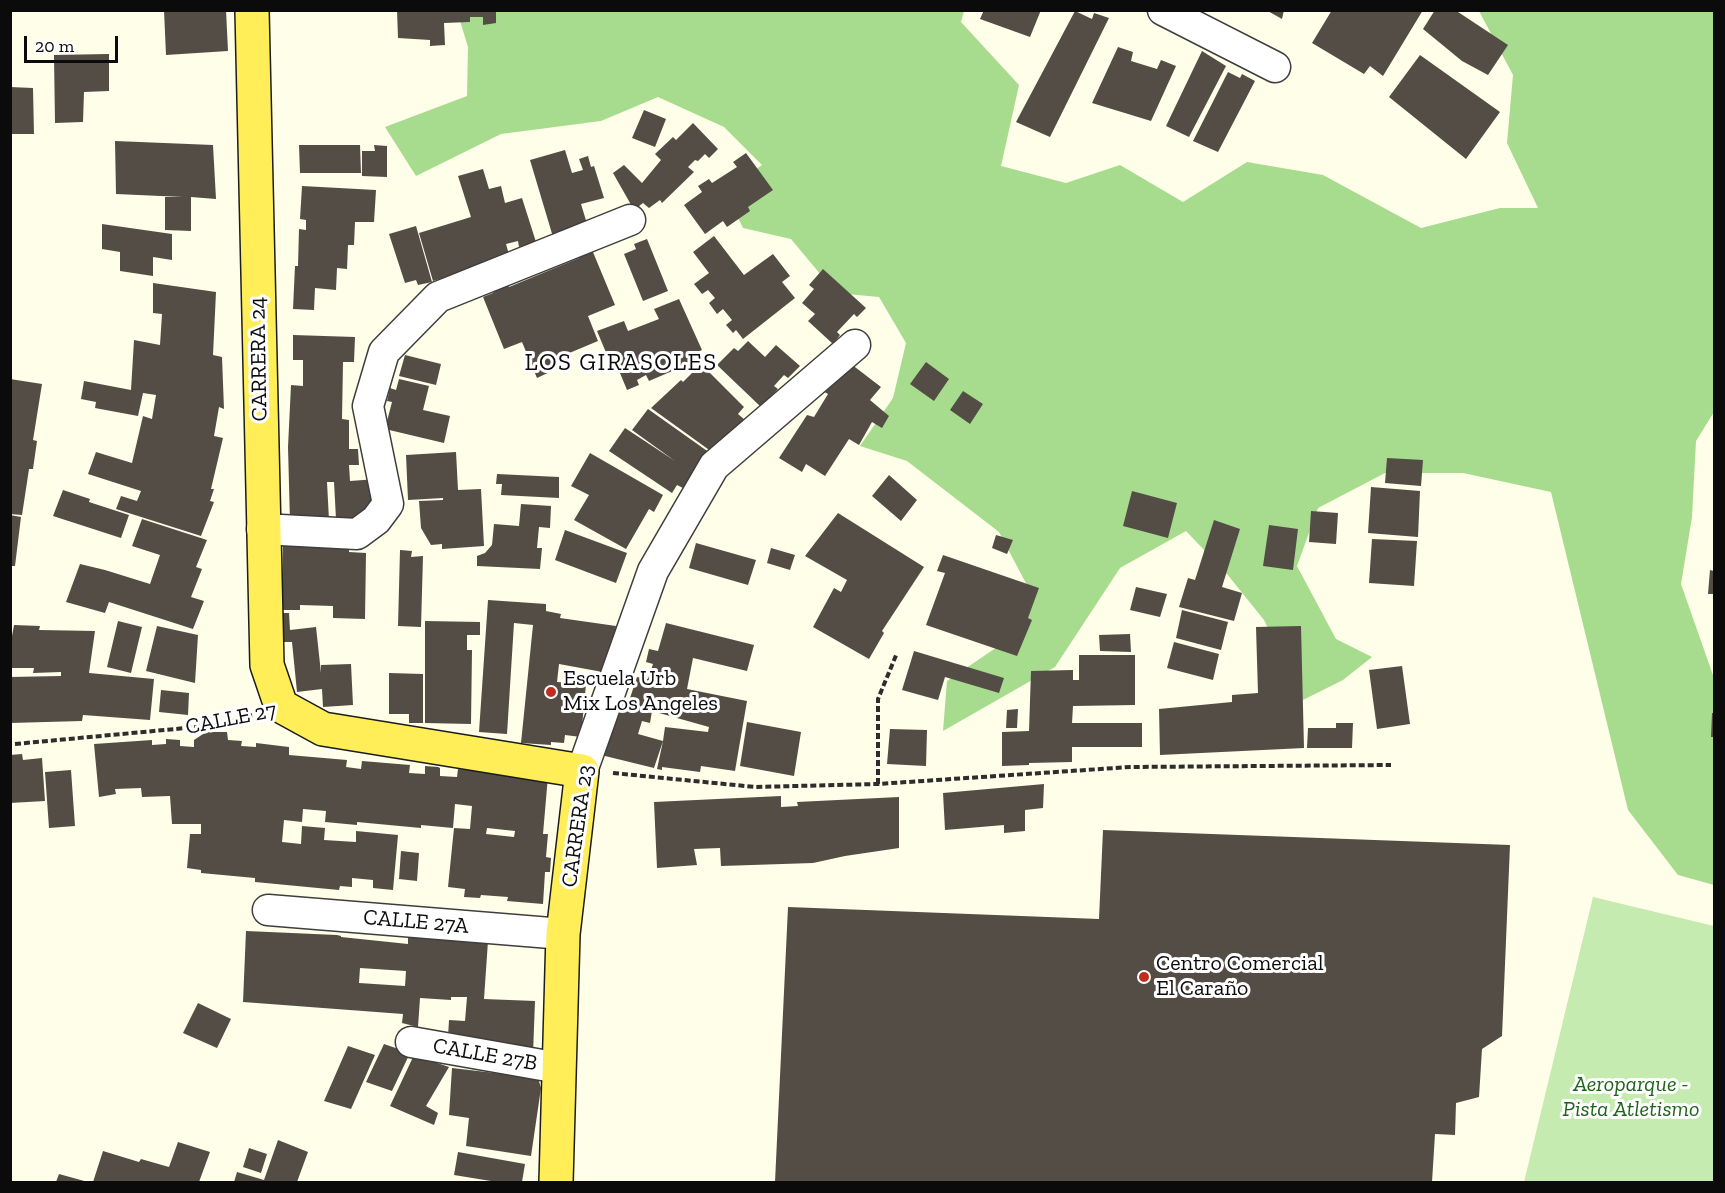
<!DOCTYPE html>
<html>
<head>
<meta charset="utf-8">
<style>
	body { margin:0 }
	#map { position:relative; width:1725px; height:1193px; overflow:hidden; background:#fffee8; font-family:"Zilla Slab",serif }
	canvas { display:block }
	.frame { position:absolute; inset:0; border:12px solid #0b0b0b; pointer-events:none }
	.scale { position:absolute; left:24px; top:36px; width:94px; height:27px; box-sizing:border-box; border:3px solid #0b0b0b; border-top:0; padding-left:8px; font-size:18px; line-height:21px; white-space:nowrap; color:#0b0b0b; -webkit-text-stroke:4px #fff; paint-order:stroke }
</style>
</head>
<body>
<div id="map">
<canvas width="1725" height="1193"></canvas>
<div class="frame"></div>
<div class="scale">20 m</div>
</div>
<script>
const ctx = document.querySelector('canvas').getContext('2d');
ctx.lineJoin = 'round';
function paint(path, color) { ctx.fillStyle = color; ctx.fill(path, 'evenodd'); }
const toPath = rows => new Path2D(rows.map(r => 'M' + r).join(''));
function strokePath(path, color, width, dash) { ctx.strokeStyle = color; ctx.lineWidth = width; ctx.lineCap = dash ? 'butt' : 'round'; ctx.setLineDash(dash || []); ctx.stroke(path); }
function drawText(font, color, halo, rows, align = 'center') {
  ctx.font = font + ' "Zilla Slab",serif'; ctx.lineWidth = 6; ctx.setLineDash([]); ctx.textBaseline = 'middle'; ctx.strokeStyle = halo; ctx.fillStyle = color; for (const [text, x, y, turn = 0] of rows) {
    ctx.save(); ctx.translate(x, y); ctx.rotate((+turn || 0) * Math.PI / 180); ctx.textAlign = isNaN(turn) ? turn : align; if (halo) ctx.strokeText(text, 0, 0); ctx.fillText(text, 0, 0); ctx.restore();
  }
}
const green = toPath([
	[1593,897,1714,926,1714,1182,1524,1182]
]);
const forest = toPath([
	[457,11,964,11,961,22,1019,85,1001,166,1066,183,1120,165,1183,202,1247,162,1323,175,1421,228,1500,208,1538,208,1507,143,1513,75,1479,11,1714,11,1714,412,1696,441,1692,517,1681,584,1714,678,1714,885,1678,875,1628,810,1551,492,1463,473,1385,473,1318,508,1297,566,1336,639,1372,657,1343,680,1303,700,1264,620,1227,574,1186,531,1120,568,1055,667,943,731,947,681,1009,639,1030,591,999,532,907,461,860,446,893,398,906,343,879,297,836,293,791,239,743,228,725,191,762,165,724,127,658,97,601,121,501,134,416,176,385,127,467,96,468,47]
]);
const building = toPath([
	[164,10,226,10,228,51,166,55],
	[397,10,496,10,496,23,483,25,483,17,470,17,470,22,444,23,445,45,430,46,430,40,398,38],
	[984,10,1041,10,1030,37,980,19],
	[1266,10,1284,10,1282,19],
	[1332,10,1423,10,1383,76,1370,66,1364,74,1312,43],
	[1435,10,1455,10,1508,45,1488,75,1462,61,1423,29],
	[1075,11,1092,19,1094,13,1109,18,1050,137,1016,122],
	[1118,47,1133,52,1131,61,1157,69,1161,60,1176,66,1151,121,1092,103],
	[1202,51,1226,66,1189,137,1166,126],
	[109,54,109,91,84,92,83,122,55,123,54,55],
	[1420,55,1500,112,1466,159,1389,97],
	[1228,72,1240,78,1242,74,1255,81,1218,152,1193,141],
	[10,87,33,88,34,134,10,134],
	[644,110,666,119,655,147,632,138],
	[693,123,718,149,709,158,705,154,698,161,695,160,688,167,694,172,662,203,660,200,649,208,643,203,634,210,613,173,624,165,642,183,661,160,655,154,673,137,676,140],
	[115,141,213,145,216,199,191,197,191,231,165,230,165,197,183,197,116,194],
	[299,145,360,145,361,173,300,173],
	[374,145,387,146,387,177,362,176,362,151,375,151],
	[565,150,572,173,583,170,579,159,588,156,591,167,594,166,604,198,581,204,588,227,553,237,530,160],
	[746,153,773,190,748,207,750,211,727,227,723,221,705,234,684,205,702,192,698,186,709,179,712,183,737,167,733,162],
	[483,169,489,189,501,186,505,203,522,198,536,242,519,247,518,241,506,244,510,258,433,281,419,233,471,217,458,176],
	[302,186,376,190,374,222,355,222,354,245,348,245,347,269,337,268,336,290,315,288,314,310,293,309,295,266,298,266,299,229,306,230,306,220,300,219],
	[102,224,172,234,172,260,153,257,153,276,120,271,120,252,102,249],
	[416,226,432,282,418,285,416,280,405,283,389,234],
	[714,236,744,275,773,254,790,276,782,282,795,298,743,339,736,330,733,333,726,325,732,320,723,309,717,314,709,303,715,298,708,290,702,294,694,284,709,273,693,252],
	[647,239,668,291,643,301,624,254,636,249,634,244],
	[590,245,615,305,588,316,598,341,567,354,571,362,537,378,522,342,504,349,483,297,493,293,497,288,508,284,509,287,579,258,576,251],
	[823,269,866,308,857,317,854,314,837,332,840,335,833,344,808,321,815,314,802,303,814,289,809,285],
	[153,283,216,292,213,355,222,357,224,409,219,407,214,436,223,438,211,489,214,489,210,501,214,502,201,536,116,509,121,496,137,501,141,491,88,474,96,452,132,463,143,416,152,419,156,395,143,393,138,416,95,408,96,402,81,399,84,381,131,390,134,340,160,345,162,314,153,313],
	[679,299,702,350,688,356,691,363,649,381,646,375,637,380,639,385,627,390,615,361,610,362,597,331,624,321,628,331,659,319,654,309],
	[293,335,355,337,354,362,343,362,342,419,349,420,349,449,358,449,359,465,349,465,350,481,377,479,371,494,372,518,336,519,334,482,327,482,329,520,290,522,288,447,291,385,303,386,303,360,293,360],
	[748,341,765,357,776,345,800,366,788,378,784,375,774,386,778,389,761,407,717,365,734,348,738,351],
	[405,355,441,364,436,385,399,376],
	[926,362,949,379,934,401,910,384],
	[701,364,744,407,738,414,745,420,734,432,731,430,712,452,651,408,681,380,683,382],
	[851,364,881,387,870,400,889,416,882,428,872,422,859,445,849,439,825,476,806,464,802,472,779,458,807,415,814,417,828,394,821,390],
	[10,379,42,384,33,440,37,441,33,469,29,469,22,515,10,514],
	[399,379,429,386,423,410,450,416,444,443,385,429,392,402,387,401,390,388,396,390],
	[963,391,983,404,970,424,950,410],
	[648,409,710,453,693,473,683,488,677,485,672,493,609,451,625,428,675,461,632,430],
	[456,452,458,490,481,489,484,546,442,549,442,544,431,545,421,528,419,501,443,500,443,498,408,500,406,455],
	[590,453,663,495,654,512,649,509,626,549,574,520,589,495,571,486],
	[1387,458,1423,460,1421,486,1385,483],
	[497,474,559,477,559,498,501,495,502,484,496,484],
	[889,475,917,500,901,521,872,496],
	[1371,487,1420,491,1418,537,1368,533],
	[63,490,90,499,89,502,129,515,121,538,53,516],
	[1132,491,1177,503,1168,538,1123,526],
	[521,504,551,506,550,528,539,527,537,548,542,548,540,569,477,566,477,556,485,553,492,545,494,524,519,526],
	[1311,511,1338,513,1336,544,1309,542],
	[838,513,924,567,882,631,884,633,869,659,813,627,834,588,841,592,847,580,805,556],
	[10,515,21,517,15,566,10,566],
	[142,519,207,540,196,567,202,569,191,597,204,601,193,629,109,602,105,613,66,602,80,564,105,570,150,584,160,555,132,546],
	[1214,520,1240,529,1222,587,1242,593,1234,621,1179,607,1188,578,1195,580],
	[1269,525,1298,529,1293,570,1263,566],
	[565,530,627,553,616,583,555,560],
	[996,535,1013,540,1007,554,992,548],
	[283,538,349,545,349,552,366,553,365,619,333,618,333,606,300,605,300,610,282,610],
	[1372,539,1417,541,1414,586,1369,583],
	[696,543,756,560,748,585,689,568],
	[771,548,795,555,790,570,767,563],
	[400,550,412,551,411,557,423,556,421,627,398,626],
	[943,555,1039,588,1028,618,1032,620,1017,656,926,625,945,573,937,571],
	[1710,570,1714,571,1714,594,1708,594],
	[1136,587,1167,594,1160,617,1130,610],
	[488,600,546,604,546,611,561,614,560,618,616,626,608,673,559,664,557,682,586,684,581,737,565,735,564,743,551,742,551,745,521,743,533,625,514,623,507,734,479,732],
	[1182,610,1228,622,1221,650,1176,638],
	[282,613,289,613,290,630,316,627,321,673,321,665,351,664,353,705,323,707,322,689,297,692,292,642,281,642],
	[118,621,142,627,131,673,107,667],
	[425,621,480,622,480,635,467,635,467,650,472,650,471,724,425,723],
	[666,623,754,645,747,671,693,658,687,689,747,701,735,771,701,766,700,772,662,767,662,770,657,769,663,741,654,768,601,755,618,702,628,704,637,677,648,679,653,664,646,662,649,649,658,651],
	[652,711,709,727,708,732,665,727,663,741,638,734,642,721,650,723],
	[14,625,40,626,39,630,95,631,89,673,154,679,150,720,83,715,82,721,10,723,10,677,61,676,61,672,33,673,34,668,10,668,10,647],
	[157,626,198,635,195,683,146,671],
	[1301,626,1304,748,1160,755,1159,709,1232,702,1232,695,1258,693,1256,627],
	[1130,634,1131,652,1100,651,1099,635],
	[1174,642,1219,654,1213,680,1167,668],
	[914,651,1004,678,999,693,945,677,938,700,902,690],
	[1079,655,1135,655,1135,705,1073,706,1072,723,1142,723,1142,747,1072,747,1072,762,1029,763,1029,765,1002,766,1002,732,1029,731,1031,671,1073,670,1073,680,1079,680],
	[1402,666,1410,724,1377,729,1369,670],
	[389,673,423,674,423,723,409,723,409,714,389,714],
	[161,690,189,693,188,715,159,712],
	[1018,709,1017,728,1006,728,1007,710],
	[1712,713,1714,713,1714,737,1711,737],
	[747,722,801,732,794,776,740,766],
	[1336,723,1353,723,1352,748,1307,748,1308,728,1336,728],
	[890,729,927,730,926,766,887,764],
	[206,732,227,732,228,740,242,741,241,746,256,747,256,743,289,747,289,755,347,760,346,767,361,769,362,761,410,765,409,773,425,774,425,766,438,767,440,768,440,776,457,777,458,769,548,776,543,834,548,834,546,857,551,858,550,872,545,872,543,904,507,901,508,897,481,895,480,898,464,897,465,889,448,887,454,828,470,829,472,806,455,804,453,828,421,825,421,828,357,822,357,825,325,822,326,811,303,809,302,822,284,820,282,842,301,844,302,826,325,828,324,840,356,842,356,831,398,835,393,890,373,888,373,880,352,878,352,887,340,886,339,890,255,882,255,878,201,873,201,870,187,868,190,834,201,834,201,824,172,824,170,796,142,797,141,788,115,789,116,794,99,797,94,744,152,740,152,745,166,744,166,739,180,740,180,746,194,747,194,740],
	[487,828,515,831,514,837,486,834],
	[22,754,23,760,42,758,45,801,10,803,10,755],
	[71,770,75,826,49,828,45,772],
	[1044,784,1043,808,1025,810,1025,831,1004,833,1004,825,945,830,943,793],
	[781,796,781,807,798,806,797,802,899,797,899,848,845,856,813,863,721,866,720,848,694,849,697,865,657,868,654,802],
	[1103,830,1510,845,1502,1036,1482,1049,1479,1097,1456,1103,1455,1135,1435,1134,1432,1182,775,1182,788,907,1099,919],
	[401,851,419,853,417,881,399,879],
	[246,931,337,935,341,936,341,937,408,944,408,938,419,938,420,936,488,941,484,999,535,1001,533,1054,448,1037,449,1020,465,1021,467,997,451,997,451,1000,420,998,418,1027,402,1023,403,1014,243,1002],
	[360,968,406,971,405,986,359,983],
	[198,1003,231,1019,217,1048,183,1033],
	[384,1044,410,1053,392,1091,366,1082],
	[348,1046,375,1055,351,1109,324,1101],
	[414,1055,449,1067,426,1106,438,1113,434,1125,390,1106],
	[452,1068,538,1078,541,1088,531,1156,466,1146,469,1118,449,1115],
	[278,1140,308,1152,297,1182,234,1182,237,1172,264,1180],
	[178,1142,210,1152,199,1182,93,1182,103,1151,139,1162,141,1159,169,1167],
	[249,1148,267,1154,261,1173,243,1167],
	[458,1152,525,1164,522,1182,497,1182,454,1175],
	[59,1174,88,1182,56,1182]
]);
const path = toPath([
	[15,744,218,725,252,715],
	[613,773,755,787,878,784,1130,767,1391,765],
	[878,784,878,699,897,653]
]);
const street = toPath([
	[1163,10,1275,67],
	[262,529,357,534,376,520,388,504,368,406,384,352,438,297,630,220],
	[582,771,653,571,714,466,855,345],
	[268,910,563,934],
	[411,1042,559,1068]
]);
const primary = toPath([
	[252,10,267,665,281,706,323,729,582,771,563,934,556,1182]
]);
const markers = [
	[551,692,6,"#c12c1c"],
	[1144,977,6,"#c12c1c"]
];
const streetNames = [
	["CARRERA 24",259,359,-91],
	["CALLE 27",231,719,-11],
	["CARRERA 23",578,826,-82],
	["CALLE 27A",416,922,5],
	["CALLE 27B",485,1055,10]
];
const poiNames = [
	["Escuela Urb",563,679],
	["Mix Los Angeles",563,704],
	["Centro Comercial",1156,964],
	["El Caraño",1156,989]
];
const parkNames = [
	["Aeroparque -",1631,1085],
	["Pista Atletismo",1631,1110]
];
const neighbourhoodNames = [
	["LOS GIRASOLES",621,363]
];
paint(green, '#c6ebb0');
paint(forest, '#a7dc8f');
paint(building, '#544d46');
strokePath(street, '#3e3e3e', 33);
strokePath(primary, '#1c1c1c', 36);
strokePath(path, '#2d2d2d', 4, [6, 3]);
strokePath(street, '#fff', 30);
strokePath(primary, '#ffee58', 33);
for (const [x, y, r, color] of markers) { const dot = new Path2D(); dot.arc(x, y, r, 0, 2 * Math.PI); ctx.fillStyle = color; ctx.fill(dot); strokePath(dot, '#fff', 2); }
drawText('22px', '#0b0b0b', '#fff', streetNames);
drawText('22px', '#0b0b0b', '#fff', poiNames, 'left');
drawText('italic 22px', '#1d6419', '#fff', parkNames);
ctx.letterSpacing = '1.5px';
drawText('24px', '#0b0b0b', '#fff', neighbourhoodNames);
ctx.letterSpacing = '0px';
</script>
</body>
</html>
